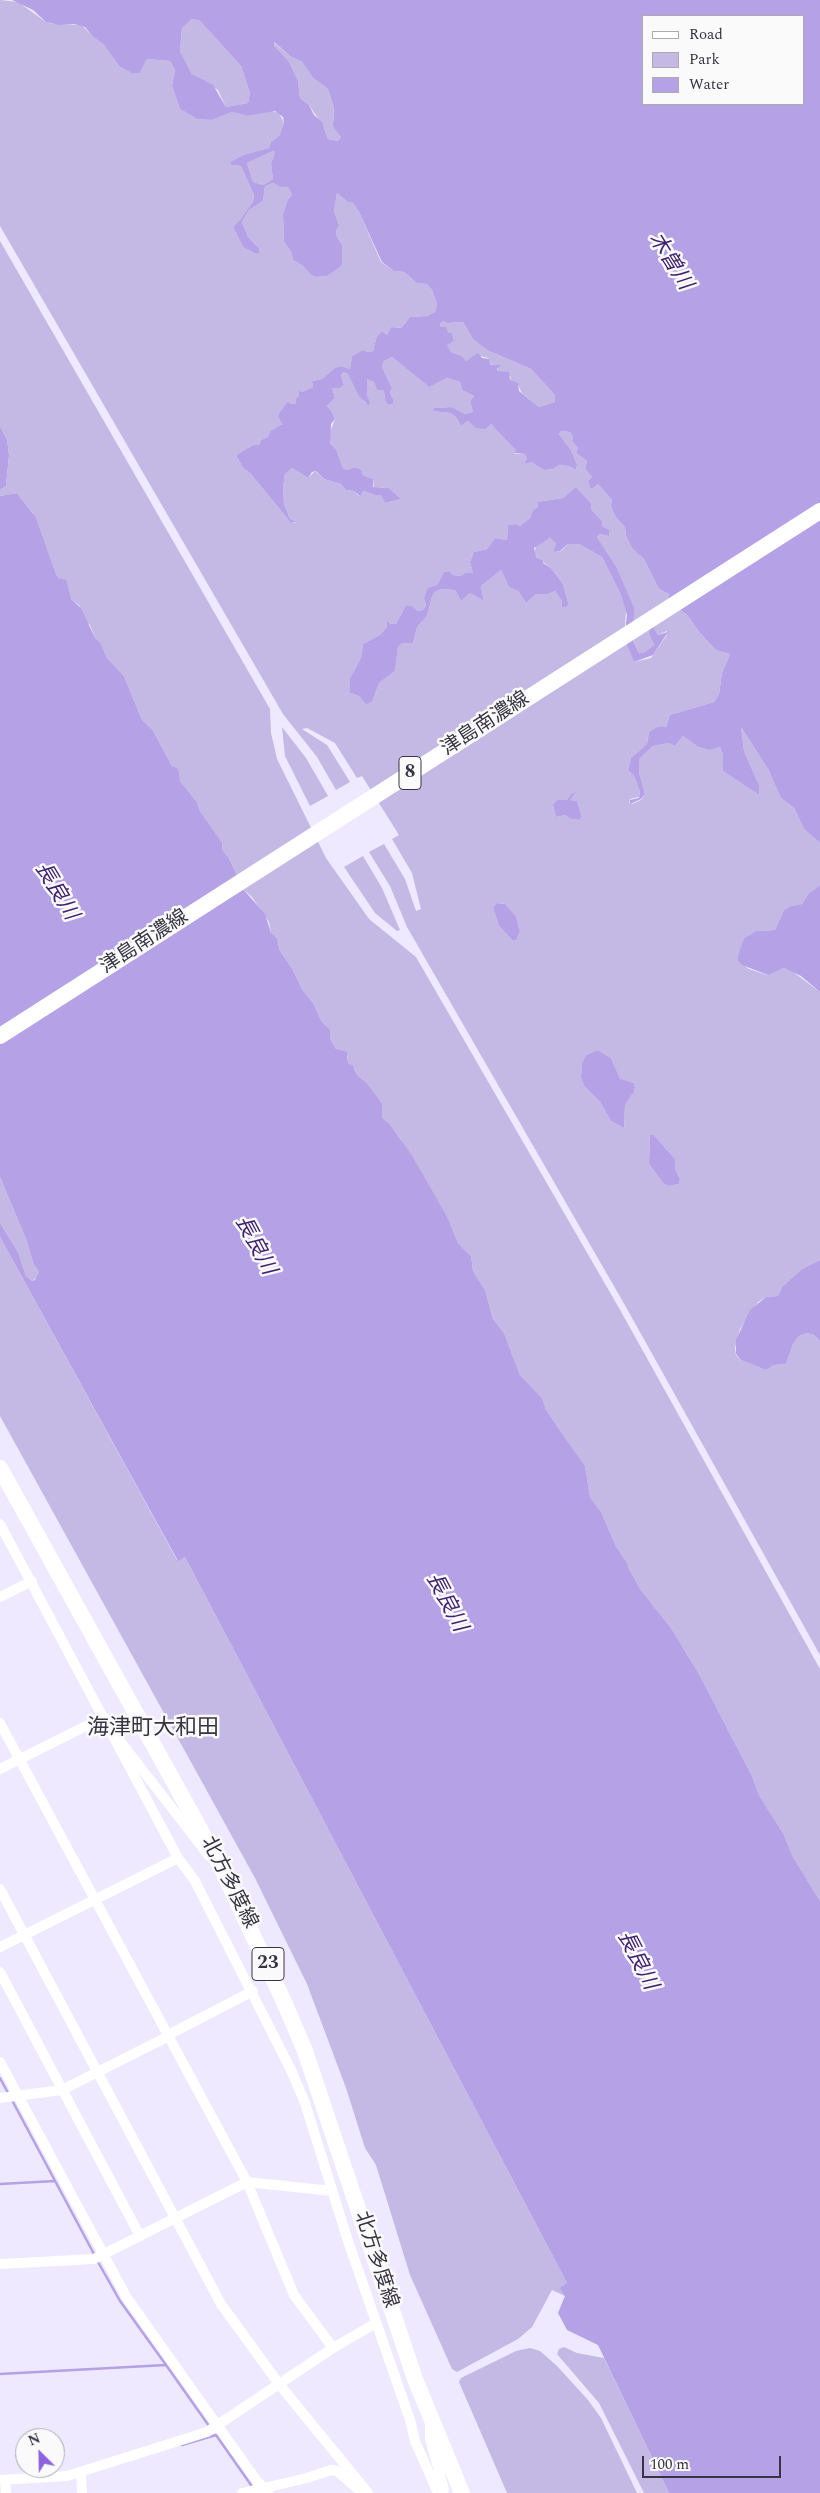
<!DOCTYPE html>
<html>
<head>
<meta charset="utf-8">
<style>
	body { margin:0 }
	#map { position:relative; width:820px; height:2493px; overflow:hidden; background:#eee9fe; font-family:Spectral,serif }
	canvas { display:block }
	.legend { position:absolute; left:642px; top:15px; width:162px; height:90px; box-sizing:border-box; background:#fafafa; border:1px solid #acabb0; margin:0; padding:6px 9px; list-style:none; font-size:15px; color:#383442 }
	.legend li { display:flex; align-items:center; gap:10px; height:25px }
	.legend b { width:25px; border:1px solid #acabb0 }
	.north { position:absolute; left:15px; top:2428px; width:50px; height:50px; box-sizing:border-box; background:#fafafa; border:1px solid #acabb0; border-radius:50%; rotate:337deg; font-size:14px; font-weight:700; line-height:20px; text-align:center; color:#383442 }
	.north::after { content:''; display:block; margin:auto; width:18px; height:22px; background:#8e62dc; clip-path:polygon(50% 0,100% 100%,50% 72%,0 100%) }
	.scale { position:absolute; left:642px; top:2456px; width:139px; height:22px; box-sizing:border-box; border:2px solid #383442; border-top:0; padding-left:6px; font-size:15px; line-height:18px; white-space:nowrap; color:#383442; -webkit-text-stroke:4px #fafafa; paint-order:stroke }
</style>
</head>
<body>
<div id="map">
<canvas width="820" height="2493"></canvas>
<ul class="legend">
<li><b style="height:6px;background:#fff"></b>Road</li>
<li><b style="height:14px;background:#c4b8e4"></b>Park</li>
<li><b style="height:14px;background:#b5a1e5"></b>Water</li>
</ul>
<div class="north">N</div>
<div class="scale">100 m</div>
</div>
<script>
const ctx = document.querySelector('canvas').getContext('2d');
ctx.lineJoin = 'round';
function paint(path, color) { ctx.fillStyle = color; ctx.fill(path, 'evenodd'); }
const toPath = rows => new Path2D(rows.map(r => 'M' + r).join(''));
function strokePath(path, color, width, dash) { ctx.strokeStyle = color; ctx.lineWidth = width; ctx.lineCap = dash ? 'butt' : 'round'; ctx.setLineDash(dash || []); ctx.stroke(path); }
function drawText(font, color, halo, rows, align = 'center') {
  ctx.font = font + ' Spectral,"Noto Sans JP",serif'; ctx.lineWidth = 5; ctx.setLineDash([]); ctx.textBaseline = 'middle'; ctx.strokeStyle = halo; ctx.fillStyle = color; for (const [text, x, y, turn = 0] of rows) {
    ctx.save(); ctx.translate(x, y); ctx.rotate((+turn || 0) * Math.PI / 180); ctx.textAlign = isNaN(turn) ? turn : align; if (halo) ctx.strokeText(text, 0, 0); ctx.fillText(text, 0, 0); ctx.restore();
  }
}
const green = toPath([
	[0,0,18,2,46,22,53,24,82,25,93,37,104,45,119,66,131,73,140,73,147,59,170,61,175,70,172,86,180,109,197,119,212,120,232,112,247,116,271,111,279,113,284,123,279,136,271,142,269,148,243,155,230,162,231,165,241,166,254,195,253,202,241,220,233,227,243,247,256,254,260,253,259,248,248,237,242,222,249,210,263,201,265,186,273,183,280,187,288,187,292,195,288,199,283,214,284,242,291,250,293,260,303,266,311,275,316,277,327,276,339,268,342,263,342,245,337,237,336,231,339,225,334,211,337,193,348,202,353,203,359,212,381,262,394,271,404,272,417,283,427,284,432,290,437,304,435,312,427,316,410,317,401,328,391,327,387,335,382,331,377,336,373,351,368,352,363,350,352,356,350,369,341,366,335,368,322,379,312,381,313,387,302,392,298,390,299,396,296,398,296,404,290,404,288,401,279,413,278,417,282,424,270,431,268,437,261,440,259,445,253,445,236,455,243,468,250,473,291,523,296,523,290,519,284,504,283,487,285,474,292,468,308,478,315,471,324,479,341,484,346,490,354,491,359,496,363,491,375,495,381,494,385,503,401,499,389,488,374,487,373,479,363,475,362,470,355,467,347,470,343,468,336,449,330,443,330,432,335,419,332,412,327,406,335,398,332,388,340,388,344,385,341,375,344,372,348,374,365,403,370,403,367,395,367,379,374,382,377,390,384,391,385,400,388,405,393,404,394,401,390,393,392,388,382,367,384,361,392,357,429,387,447,378,460,382,462,390,474,396,470,401,473,412,465,414,452,407,434,408,433,411,450,413,456,417,461,426,468,421,476,427,486,429,491,424,512,444,517,451,514,454,525,454,527,459,524,462,526,464,531,462,544,470,553,469,559,465,569,466,576,470,577,465,571,450,559,434,561,431,570,432,573,437,572,441,578,448,576,453,587,461,585,469,592,477,588,481,590,488,592,489,598,484,612,500,611,506,615,516,625,527,626,536,633,548,644,559,659,589,669,594,663,609,650,622,649,634,654,645,643,653,639,653,632,637,633,608,616,566,597,537,600,534,609,536,610,530,602,526,602,521,591,509,591,503,576,487,563,498,537,502,538,507,533,510,530,518,520,526,515,524,508,525,507,540,495,538,487,549,474,552,470,562,473,573,465,573,461,576,453,575,450,571,444,572,437,585,427,588,424,598,426,606,423,610,418,611,412,606,406,605,396,624,391,624,386,620,387,627,380,635,363,644,361,658,350,678,350,693,359,696,366,703,372,702,379,683,395,671,398,647,402,643,413,643,417,627,427,616,432,597,435,592,441,589,455,590,461,601,470,593,484,601,481,586,501,570,509,587,518,591,526,603,536,594,548,594,555,591,562,601,562,608,569,606,563,584,551,568,534,555,536,546,550,538,556,542,555,552,561,551,568,544,579,544,602,557,621,595,626,610,624,639,634,662,651,658,667,635,667,631,658,635,653,626,670,608,679,609,687,615,700,633,716,650,730,654,722,673,719,694,714,702,670,715,666,727,657,727,649,732,647,744,631,758,628,770,634,776,640,792,639,797,630,799,629,803,632,804,641,800,645,794,639,772,639,759,653,746,669,743,675,746,683,736,698,747,710,750,720,747,723,753,723,771,759,795,759,785,744,751,741,727,768,769,781,798,794,808,804,829,820,843,820,885,809,893,802,904,791,906,784,910,775,930,756,931,744,938,738,961,749,969,767,975,784,968,793,972,820,992,820,1260,802,1269,782,1287,778,1296,766,1297,758,1302,740,1329,735,1348,736,1355,741,1360,766,1370,774,1365,786,1364,793,1344,799,1336,807,1333,814,1335,820,1341,820,1655,626,1307,407,927,390,886,369,852,384,844,405,879,416,911,421,909,412,873,392,839,399,835,362,776,357,778,335,743,307,728,302,729,327,745,350,782,336,790,317,757,283,714,0,226],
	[577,791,570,800,577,801,582,817,579,820,571,819,565,815,556,817,553,805,555,802,557,800,567,800,571,794],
	[497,903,505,904,516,916,520,932,516,940,513,941,499,926,493,907],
	[598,1050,611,1058,620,1080,634,1083,635,1087,634,1092,625,1105,624,1128,611,1121,600,1102,584,1086,581,1078,582,1063,586,1055],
	[653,1134,675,1159,675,1169,680,1179,679,1184,669,1186,664,1184,649,1164,650,1135],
	[192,19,200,21,241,66,250,93,248,103,226,107,218,90,192,74,180,51,182,28],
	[273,42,290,56,302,62,313,78,328,89,334,108,333,121,341,137,338,141,328,139,324,127,309,105,300,98,298,81,289,62,276,51],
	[273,151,275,152,271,164,273,179,263,185,253,182,247,163],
	[0,241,270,709,271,733,277,759,326,858,369,919,416,957,619,1308,820,1669,820,1901,793,1857,783,1833,759,1795,752,1776,699,1674,671,1628,640,1589,627,1568,627,1563,616,1546,601,1512,590,1497,585,1466,546,1410,542,1398,520,1375,504,1333,493,1319,485,1290,473,1271,471,1256,458,1243,448,1218,400,1138,389,1123,382,1118,381,1104,366,1082,358,1076,355,1069,348,1063,348,1056,336,1049,330,1038,329,1030,322,1022,313,1003,302,989,293,970,280,951,278,942,271,933,269,922,252,897,243,889,229,858,223,851,223,846,200,811,197,802,180,781,177,771,172,766,152,729,142,720,124,676,107,658,100,642,95,638,90,625,84,619,80,606,71,599,66,588,66,581,59,578,56,574,33,513,17,493,0,496,0,490,6,486,9,455,7,440,0,426],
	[443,321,447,323,463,322,473,339,487,350,531,369,555,395,555,402,539,407,522,393,518,385,510,380,511,377,498,371,498,368,491,364,488,358,476,355,466,361,462,356,451,352,446,345,454,341,452,333,448,333,441,327,440,324],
	[282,727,306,758,328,796,310,806,285,756],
	[363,856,382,888,400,930,397,931,375,913,344,867],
	[0,1177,26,1239,34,1265,39,1272,38,1277,32,1281,26,1276,18,1252,0,1223],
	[0,1237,177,1560,185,1557,567,2283,565,2296,552,2290,532,2327,518,2339,457,2372,452,2369,410,2275,376,2165,365,2148,346,2088,307,1984,255,1878,0,1416],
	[564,2347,577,2353,604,2358,669,2493,644,2493,599,2403,557,2354,559,2349],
	[530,2348,540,2351,557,2366,588,2400,601,2418,637,2493,507,2493,459,2382,461,2378,516,2351]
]);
const water = toPath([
	[12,0,820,0,820,843,804,829,794,808,781,798,768,769,741,727,744,751,759,785,759,795,723,771,723,754,720,747,710,750,698,747,683,736,675,746,669,743,653,746,639,759,639,772,645,794,641,799,630,804,630,800,639,798,640,792,634,776,628,770,631,758,647,744,649,732,657,727,666,727,670,715,714,702,719,694,722,673,730,654,716,650,700,633,687,615,679,609,653,626,658,635,668,632,653,655,634,662,624,639,627,615,621,595,602,557,579,544,568,544,560,551,554,552,556,543,550,538,534,548,536,557,543,561,543,563,551,568,563,584,569,606,562,608,562,601,555,591,548,594,536,594,526,603,518,591,509,587,501,570,481,586,484,601,470,593,461,601,455,590,441,589,435,592,432,597,427,616,417,627,413,643,402,643,398,647,395,671,379,683,372,702,366,704,359,696,350,693,350,678,361,658,363,644,380,635,387,627,386,620,391,624,396,624,406,605,412,606,418,611,423,610,426,606,424,598,427,588,437,585,444,572,450,571,453,575,461,576,465,573,473,573,470,562,474,552,487,549,495,538,507,540,508,525,515,524,520,526,530,518,533,510,538,507,537,502,563,498,576,487,591,503,591,509,602,521,602,526,610,530,609,536,600,534,597,537,616,566,634,608,633,640,639,653,643,653,654,645,649,634,650,622,666,604,669,594,659,589,644,559,633,549,626,536,625,527,615,516,611,506,612,500,598,484,592,489,590,488,588,481,592,477,585,469,587,461,576,453,578,448,572,441,573,437,570,432,561,431,559,434,571,450,577,465,576,470,569,466,559,465,553,469,544,470,531,462,526,464,524,462,527,459,525,454,514,453,516,450,491,424,486,429,476,428,468,421,461,426,456,417,450,413,433,411,434,408,452,407,465,414,473,412,470,401,474,396,462,390,460,382,447,378,429,387,392,357,384,361,382,367,392,388,390,393,394,401,393,404,388,405,385,400,384,391,377,390,374,382,367,379,367,395,370,402,369,405,367,404,359,396,348,374,344,372,341,375,344,385,340,388,332,388,335,398,327,406,332,412,335,419,331,424,330,443,336,449,343,468,347,470,355,467,362,470,363,475,373,479,373,487,389,488,401,499,385,503,381,495,375,495,363,491,360,496,354,491,346,490,341,484,324,479,316,471,312,472,308,478,292,468,285,474,283,487,284,504,290,519,296,522,291,523,250,473,243,468,236,455,253,445,259,445,261,440,268,437,270,431,282,424,278,417,279,413,288,401,290,404,296,404,296,398,299,396,298,390,302,392,313,387,312,381,322,379,335,368,341,366,350,369,352,356,363,350,368,352,373,351,377,336,382,331,387,335,391,327,401,328,410,317,427,316,435,312,437,304,432,290,427,284,417,283,404,272,394,271,382,262,359,212,353,203,348,202,337,193,334,211,339,225,336,231,337,237,342,245,342,264,339,268,327,276,316,277,311,275,303,266,293,260,291,251,284,242,283,214,288,199,292,195,288,187,280,187,273,183,265,186,263,201,249,210,242,222,248,237,259,248,260,253,256,254,243,247,233,227,241,219,253,202,254,195,241,166,231,165,230,162,243,155,269,148,271,142,279,136,284,123,283,117,275,111,247,116,232,112,212,120,197,119,180,109,172,86,175,70,170,61,147,59,140,73,131,73,119,66,104,45,93,37,85,27,74,24,59,25,46,22,33,10],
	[644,16,804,16,804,104,644,104],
	[192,19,200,21,241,66,250,93,248,103,226,107,213,85,192,74,180,51,182,28],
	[274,42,290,56,302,62,313,78,328,89,334,108,333,126,341,137,338,141,328,139,322,122,314,115,309,105,300,98,298,81,289,62,274,46],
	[273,151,275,152,271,164,273,179,263,185,253,182,247,163],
	[443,321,447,323,463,322,473,339,487,350,531,369,555,395,555,402,539,407,519,391,518,383,510,380,509,372,498,371,497,369,501,365,491,365,489,359,482,358,478,353,466,361,462,356,451,352,447,345,454,341,452,333,448,333,446,327,441,327,440,324],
	[0,426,7,440,9,455,6,486,0,490],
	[17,493,35,516,56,574,59,578,66,580,71,599,81,608,95,638,100,642,107,658,124,676,142,720,152,729,172,766,178,769,180,781,197,802,200,811,222,843,223,851,229,858,243,889,265,914,271,933,277,939,280,951,293,970,302,989,313,1003,322,1022,330,1030,330,1038,336,1049,347,1052,348,1063,353,1066,358,1076,366,1082,382,1104,382,1118,389,1123,411,1154,448,1218,458,1243,471,1256,473,1271,485,1290,493,1319,504,1333,520,1375,542,1398,546,1410,585,1466,590,1497,601,1512,616,1546,627,1563,628,1568,640,1589,671,1628,699,1674,752,1776,759,1795,783,1833,793,1857,820,1901,820,2493,669,2493,598,2345,567,2330,558,2313,565,2296,560,2288,567,2283,185,1557,178,1561,0,1237,0,1223,18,1252,26,1276,32,1281,35,1280,39,1272,34,1265,26,1239,0,1177,0,496],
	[577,791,570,800,577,801,582,817,579,820,571,819,565,815,556,817,553,805,555,802,557,800,567,800,571,794],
	[820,885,820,992,801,976,784,968,768,975,742,965,738,961,738,956,744,938,756,931,775,930,784,910,791,906,802,904,809,893],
	[497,903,505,904,516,916,520,932,516,940,513,941,499,926,493,907],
	[598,1050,611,1058,620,1079,634,1083,635,1087,634,1092,625,1105,624,1128,611,1121,600,1102,584,1086,581,1078,582,1063,586,1055],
	[653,1134,675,1159,675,1169,680,1179,679,1184,669,1186,664,1184,649,1164,650,1135],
	[820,1260,820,1341,814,1335,807,1333,799,1336,793,1344,786,1364,774,1365,766,1370,741,1360,736,1354,736,1340,750,1310,766,1297,778,1296,782,1287,802,1269]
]);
const stream = toPath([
	[0,2078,8,2093],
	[13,2102,94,2254],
	[0,2184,55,2181],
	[98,2262,120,2301,166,2365],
	[0,2374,166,2365,209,2426],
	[182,2445,216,2435,251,2485]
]);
const minor = toPath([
	[0,1524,178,1858,195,1881,291,2070,305,2103,348,2241,410,2420,415,2441,438,2493],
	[0,1597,32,1581],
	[0,1723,247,2182,294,2295,333,2348],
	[120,1741,209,1856],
	[0,1769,104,1717],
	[0,1889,221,2304,279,2384,368,2493],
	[0,1947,178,1858],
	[0,1972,140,2236],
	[168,2035,253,1991],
	[0,2062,127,2298,256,2480,268,2493],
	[0,2098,62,2090,169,2036],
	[0,2264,94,2259,247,2182,332,2191],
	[430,2423,430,2439,444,2489,443,2493],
	[81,2472,82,2493],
	[0,2480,67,2476,207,2432,333,2348,376,2323],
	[5,2480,6,2493],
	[242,2493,307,2478,331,2470,337,2471,360,2491]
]);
const primary = toPath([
	[0,1036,820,511],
	[0,1468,221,1867,285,2004,305,2051,415,2379,462,2493]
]);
const shields = [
	[410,773,22],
	[268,1964,32]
];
const shieldNames = [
	["8",410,773],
	["23",268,1964]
];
const streetNames = [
	["津島南濃線",486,725,-33],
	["津島南濃線",145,943,-33],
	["北方多度線",228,1883,63],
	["北方多度線",375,2260,72]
];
const waterNames = [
	["木曽川",669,262,58],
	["長良川",55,892,59],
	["長良川",254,1246,62],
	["長良川",445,1603,62],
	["長良川",636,1961,63]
];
const quarterNames = [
	["海津町大和田",153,1730]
];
paint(green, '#c4b8e4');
paint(water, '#b5a1e5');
strokePath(stream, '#b5a1e5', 2.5);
strokePath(minor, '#fff', 10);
strokePath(primary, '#fff', 16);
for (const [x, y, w] of shields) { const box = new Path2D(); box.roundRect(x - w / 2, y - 16.5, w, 33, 4); ctx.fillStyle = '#fafafa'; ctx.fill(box); strokePath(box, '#383442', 1); }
drawText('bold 19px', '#383442', null, shieldNames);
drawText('20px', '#383442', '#fafafa', streetNames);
drawText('italic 21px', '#422372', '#fafafa', waterNames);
drawText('22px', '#383442', '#fafafa', quarterNames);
</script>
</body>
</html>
